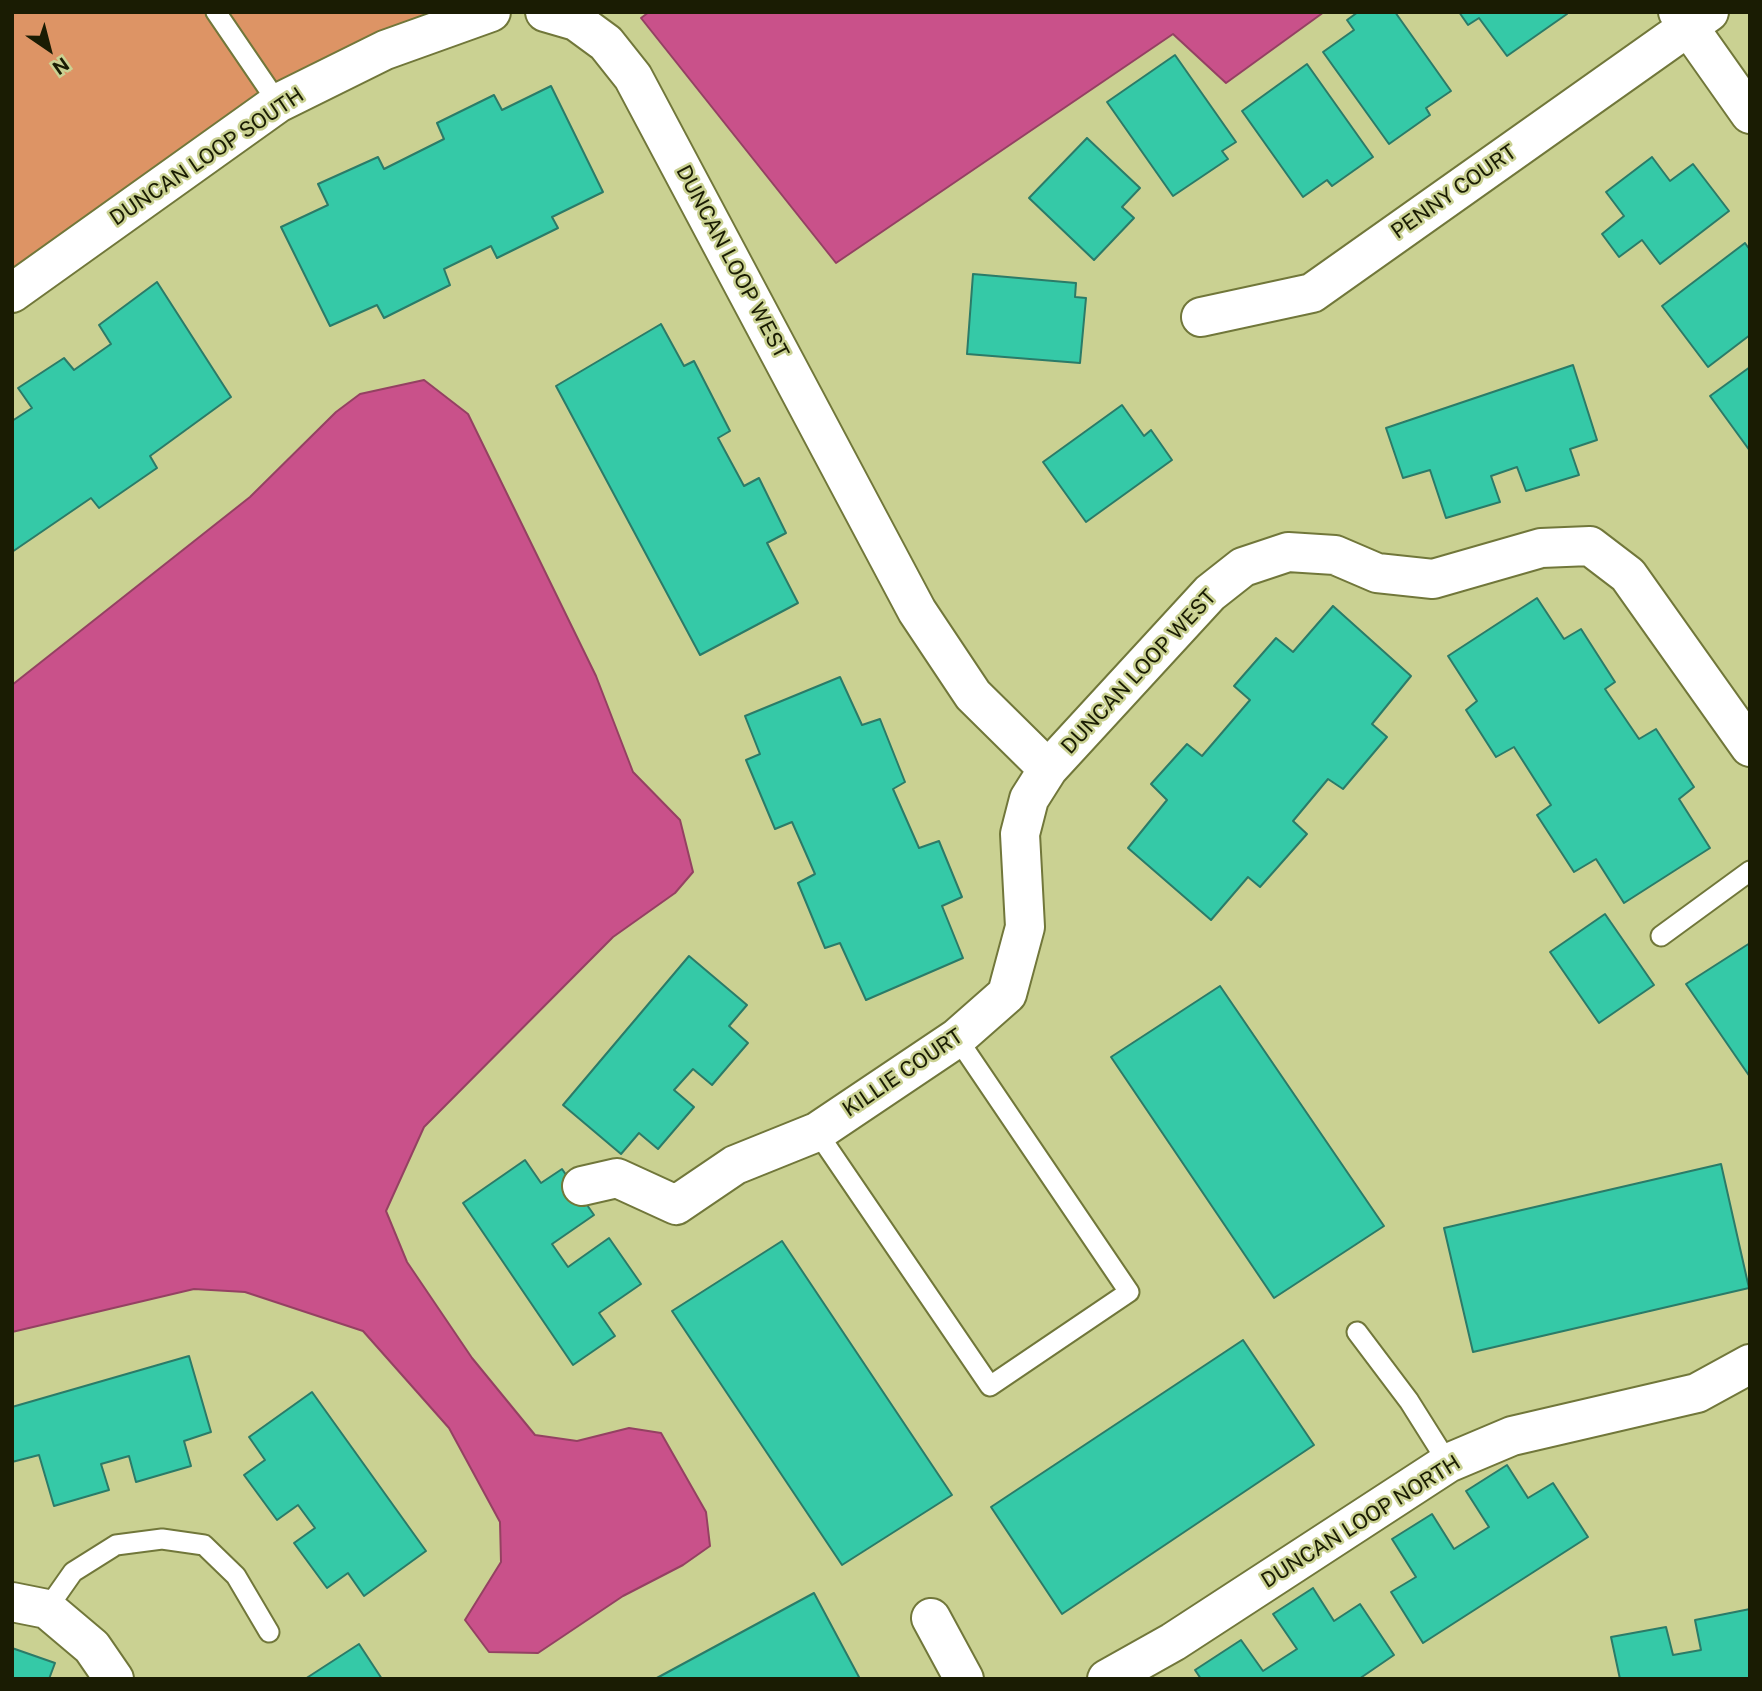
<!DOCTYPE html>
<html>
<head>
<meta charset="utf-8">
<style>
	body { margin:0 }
	#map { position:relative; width:1762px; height:1691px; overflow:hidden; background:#cad192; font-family:"Public Sans",sans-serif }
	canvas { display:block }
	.frame { position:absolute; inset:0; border:14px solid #1a1c03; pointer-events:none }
	.north { position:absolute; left:14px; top:14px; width:70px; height:70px; -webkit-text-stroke:5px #cad192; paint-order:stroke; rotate:145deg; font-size:19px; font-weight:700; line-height:28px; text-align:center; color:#1a1c03 }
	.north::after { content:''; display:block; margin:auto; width:24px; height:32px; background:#1a1c03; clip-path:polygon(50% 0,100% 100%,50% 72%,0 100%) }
</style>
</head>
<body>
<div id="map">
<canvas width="1762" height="1691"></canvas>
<div class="frame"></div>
<div class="north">N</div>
</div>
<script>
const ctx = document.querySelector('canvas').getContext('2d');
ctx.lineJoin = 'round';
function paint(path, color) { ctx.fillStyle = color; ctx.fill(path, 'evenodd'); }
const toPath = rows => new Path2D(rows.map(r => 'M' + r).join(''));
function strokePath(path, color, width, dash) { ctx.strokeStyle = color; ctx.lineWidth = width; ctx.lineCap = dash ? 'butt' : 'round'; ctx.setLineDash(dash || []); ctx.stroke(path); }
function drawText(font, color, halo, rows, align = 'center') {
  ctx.font = font + ' "Public Sans",sans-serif'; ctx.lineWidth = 5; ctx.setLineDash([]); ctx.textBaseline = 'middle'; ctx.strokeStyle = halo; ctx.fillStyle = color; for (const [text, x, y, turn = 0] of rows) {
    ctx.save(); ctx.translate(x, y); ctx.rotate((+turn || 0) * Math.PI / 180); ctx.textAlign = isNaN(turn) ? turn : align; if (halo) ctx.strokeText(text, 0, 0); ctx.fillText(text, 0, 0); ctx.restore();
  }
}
const green = toPath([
	[12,12,440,12,12,289]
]);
const water = toPath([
	[649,12,1324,12,1226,83,1173,34,836,263,641,18,649,12],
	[424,380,468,414,596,676,633,772,680,820,693,872,675,893,613,937,424,1127,386,1211,407,1262,472,1358,535,1435,577,1441,629,1428,661,1433,706,1512,710,1546,683,1565,623,1596,538,1653,489,1652,465,1620,501,1562,500,1522,449,1428,363,1331,245,1292,194,1289,12,1332,12,685,250,497,336,412,360,394,424,380]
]);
const building = toPath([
	[1358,12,1395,12,1451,91,1426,108,1430,115,1389,144,1323,52,1354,30,1347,20,1358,12],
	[1459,12,1566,12,1567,14,1507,56,1479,18,1468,25,1459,12],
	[1175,55,1236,142,1222,151,1228,159,1173,196,1107,102,1175,55],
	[1307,64,1373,157,1332,186,1327,180,1303,197,1242,111,1307,64],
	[551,86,603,192,552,217,558,228,497,258,491,246,444,269,450,285,384,318,377,305,330,326,281,227,328,205,318,184,378,157,384,169,444,139,437,123,494,95,502,110,551,86],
	[1087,138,1140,188,1122,207,1134,218,1094,260,1029,198,1087,138],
	[1652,157,1670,181,1693,164,1729,211,1660,264,1642,240,1619,257,1602,234,1624,216,1606,192,1652,157],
	[1745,243,1750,250,1750,335,1708,367,1662,306,1745,243],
	[973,274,1076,283,1075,297,1086,298,1080,363,967,354,973,274],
	[157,282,231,397,150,456,157,468,99,508,91,498,12,552,12,421,32,408,18,388,64,358,74,370,111,344,99,325,157,282],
	[661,324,684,366,694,361,730,431,718,438,744,486,759,478,786,533,767,543,798,603,700,655,556,386,661,324],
	[1573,365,1597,440,1570,449,1579,475,1526,491,1517,467,1491,476,1500,502,1446,518,1430,470,1403,478,1386,428,1573,365],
	[1750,367,1750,451,1710,396,1750,367],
	[1122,405,1144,436,1151,430,1172,460,1086,522,1043,462,1122,405],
	[1537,598,1564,639,1581,629,1615,682,1605,689,1639,739,1656,729,1694,787,1679,799,1710,848,1624,903,1596,859,1574,872,1537,815,1551,805,1514,747,1496,757,1466,710,1477,701,1448,656,1537,598],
	[1333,606,1411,676,1372,724,1387,737,1343,789,1328,779,1293,821,1307,834,1260,887,1248,877,1211,920,1128,848,1167,800,1151,784,1187,744,1202,756,1250,700,1234,686,1276,638,1293,652,1333,606],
	[840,677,862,725,880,719,905,782,893,789,919,848,939,841,962,897,942,906,963,958,866,1000,840,943,825,948,798,883,815,874,792,822,775,829,746,760,760,754,745,716,840,677],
	[1605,914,1654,985,1599,1023,1550,952,1605,914],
	[1750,943,1750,1077,1686,984,1750,943],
	[689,956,747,1005,729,1026,748,1043,712,1085,693,1069,674,1090,694,1107,658,1149,639,1133,621,1154,563,1105,689,956],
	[1220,986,1384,1226,1274,1298,1111,1057,1220,986],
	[525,1160,541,1183,562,1169,594,1215,552,1244,568,1267,609,1238,641,1284,599,1313,615,1336,573,1365,463,1203,525,1160],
	[1721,1164,1749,1288,1473,1352,1444,1228,1721,1164],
	[782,1241,952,1495,842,1565,672,1311,782,1241],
	[1243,1340,1314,1445,1062,1614,991,1507,1243,1340],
	[189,1356,211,1432,184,1441,191,1466,136,1482,129,1456,101,1464,109,1490,54,1506,39,1455,12,1462,12,1407,189,1356],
	[312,1392,426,1551,364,1596,348,1573,327,1588,294,1543,315,1528,298,1505,277,1520,244,1475,265,1460,249,1437,312,1392],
	[1507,1465,1528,1498,1553,1483,1588,1537,1423,1643,1391,1592,1416,1577,1392,1539,1432,1514,1454,1549,1489,1527,1466,1491,1507,1465],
	[1313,1588,1334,1621,1360,1604,1394,1655,1359,1679,1201,1679,1195,1670,1241,1640,1263,1671,1297,1649,1273,1614,1313,1588],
	[814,1593,860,1679,655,1679,814,1593],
	[1750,1609,1750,1679,1620,1679,1611,1637,1666,1627,1673,1655,1701,1650,1695,1620,1750,1609],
	[359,1644,382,1679,305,1679,359,1644],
	[12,1648,55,1663,49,1679,12,1679,12,1648]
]);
const service = toPath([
	[216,12,278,103],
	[1661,936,1750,871],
	[817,1132,990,1386,1129,1292,957,1038],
	[1357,1332,1409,1401,1448,1463],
	[47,1609,73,1572,116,1545,162,1539,204,1545,236,1576,269,1632]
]);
const minor = toPath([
	[545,12,576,21,606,43,633,77,917,611,973,695,1048,769],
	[1678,12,1750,114],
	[12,293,278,103,385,50,491,12],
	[1201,317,1312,293,1709,12],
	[582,1186,617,1178,676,1205,735,1165,817,1132,957,1038,1007,994,1025,927,1020,834,1029,799,1048,769,1210,593,1243,567,1288,552,1335,555,1377,573,1433,579,1541,548,1590,546,1628,575,1750,747],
	[12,1602,47,1609,92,1647,114,1679],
	[931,1618,964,1679],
	[1107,1679,1173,1642,1448,1463,1512,1436,1697,1393,1750,1364]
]);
const streetNames = [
	["DUNCAN LOOP SOUTH",207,157,-34],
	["PENNY COURT",1454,192,-35],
	["DUNCAN LOOP WEST",732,262,62],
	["DUNCAN LOOP WEST",1139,672,-47],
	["KILLIE COURT",903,1073,-34],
	["DUNCAN LOOP NORTH",1361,1522,-32]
];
paint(green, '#dd9465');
paint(water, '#c9518a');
strokePath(water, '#944162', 2);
paint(building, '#35c9a7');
strokePath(building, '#2b7b68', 2);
strokePath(service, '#71773a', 23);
strokePath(minor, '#71773a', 42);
strokePath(service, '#fff', 19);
strokePath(minor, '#fff', 38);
drawText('21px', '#1a1c03', '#cad192', streetNames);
</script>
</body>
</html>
